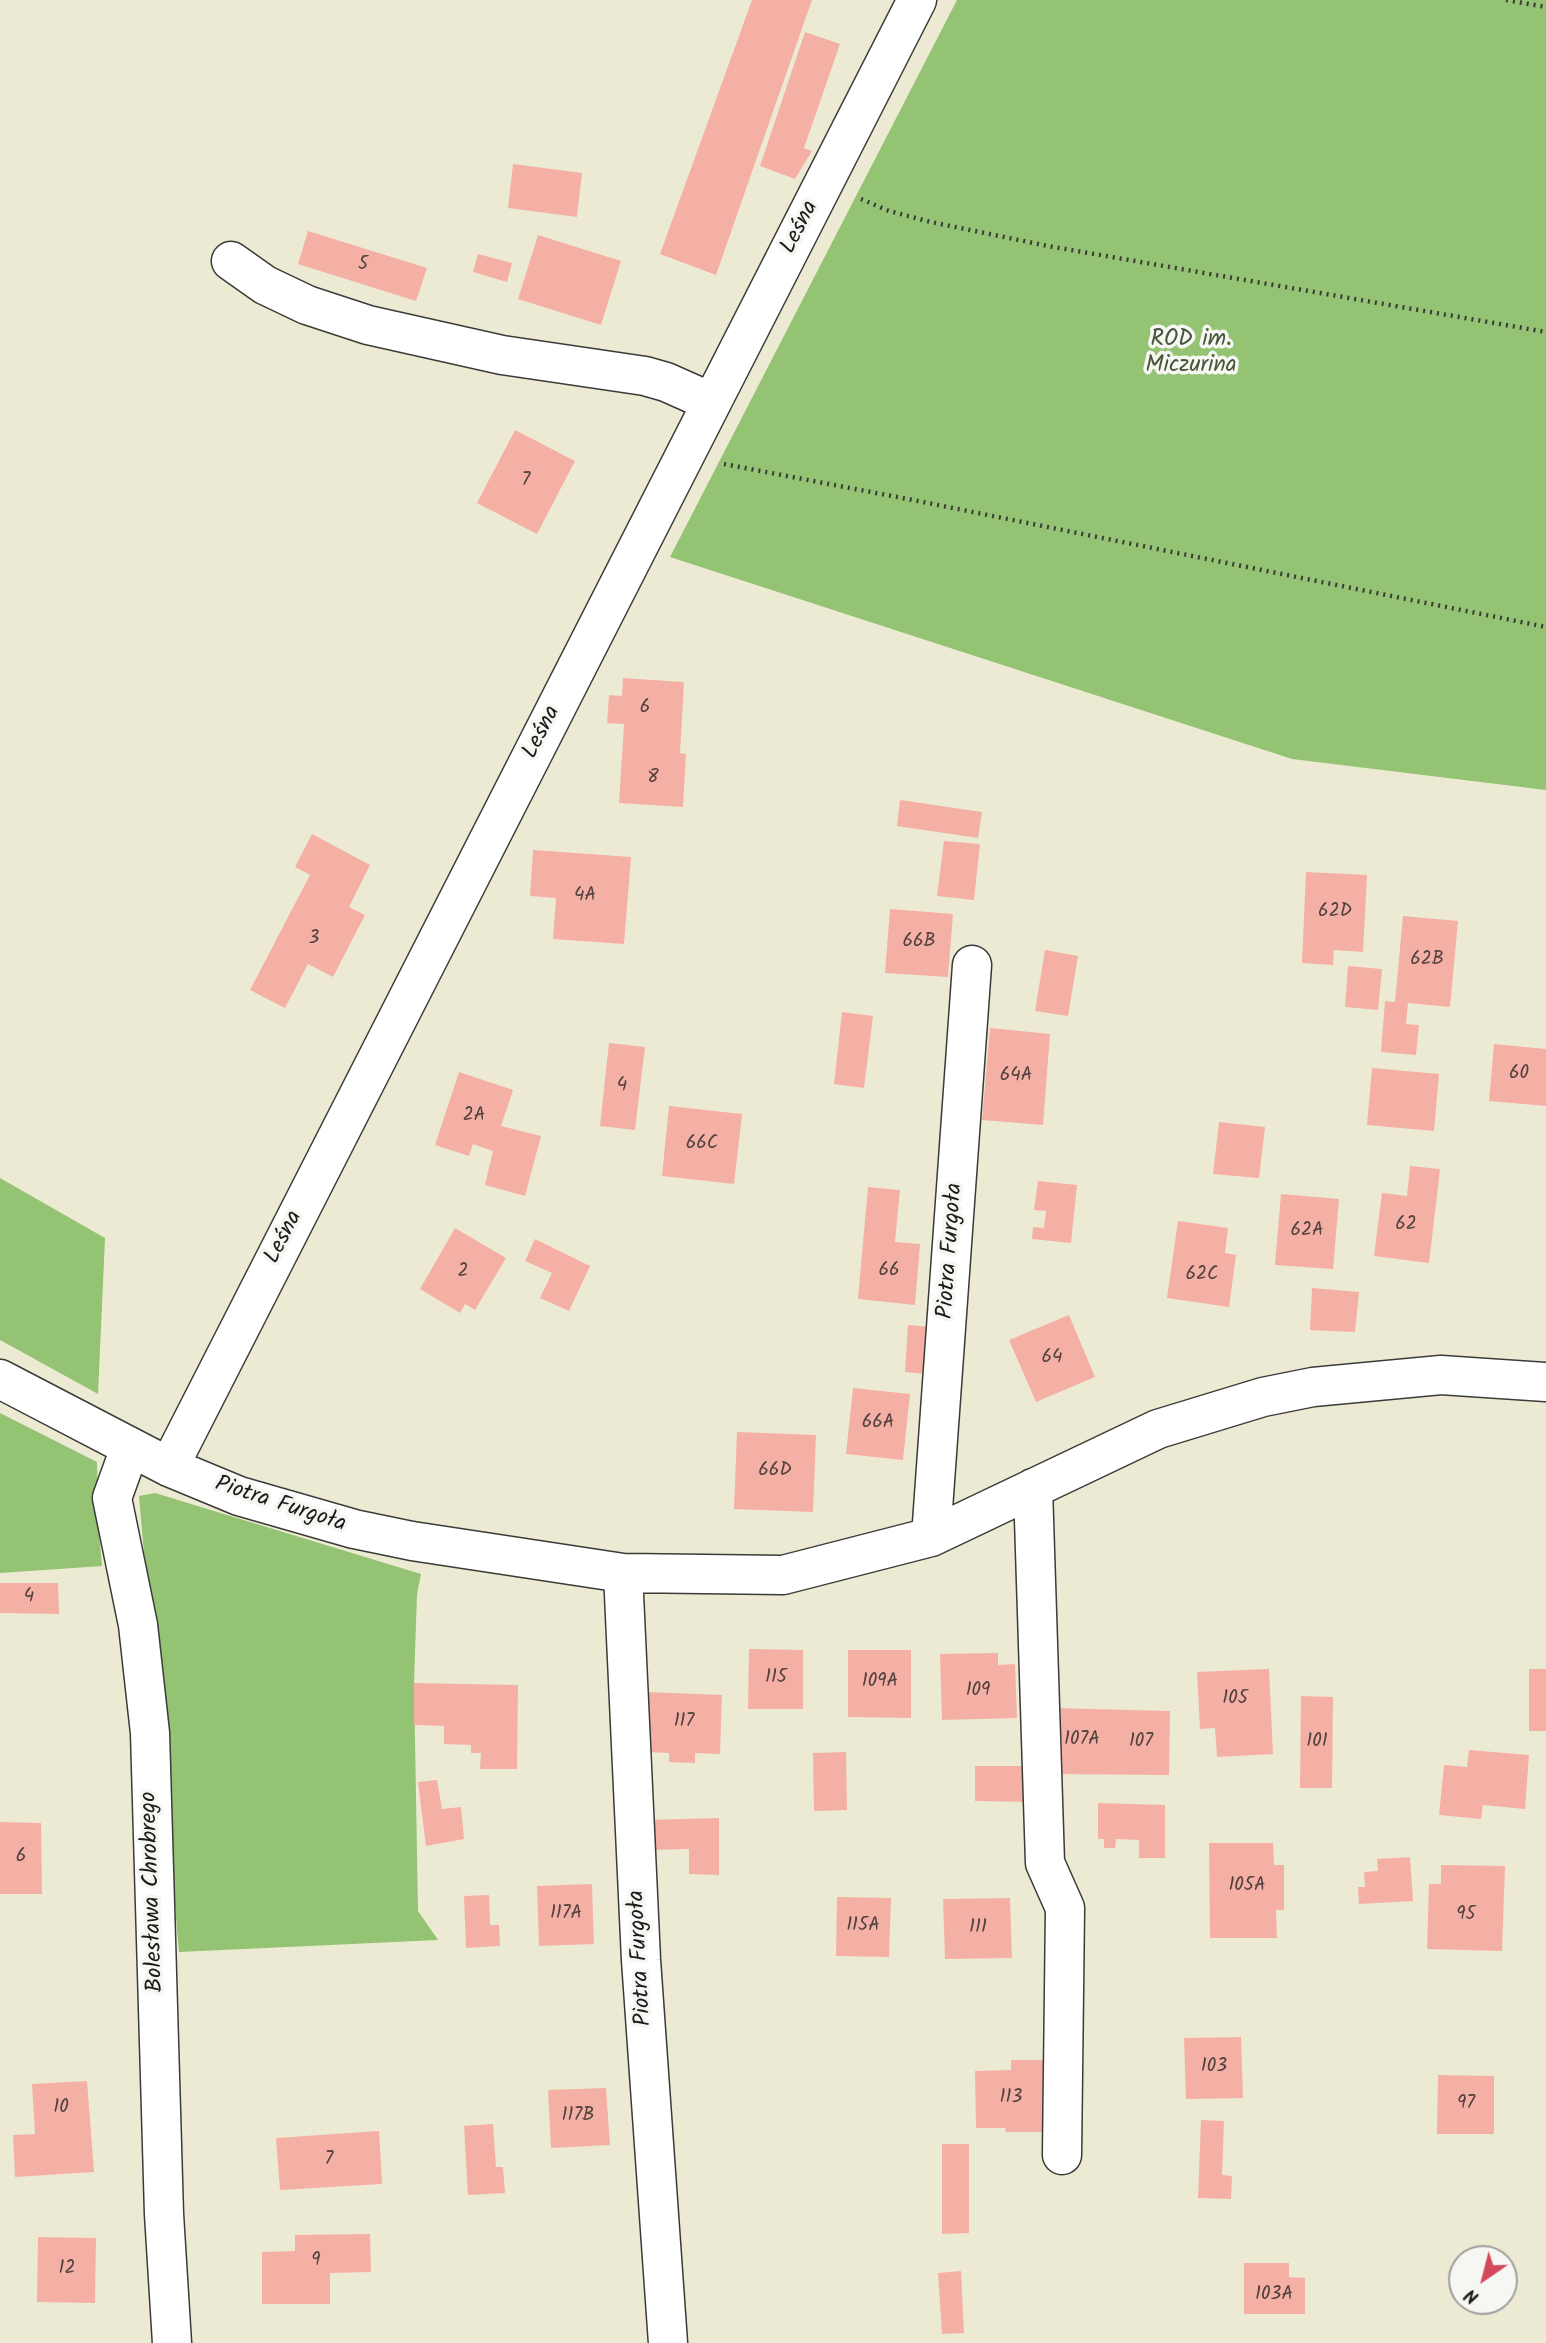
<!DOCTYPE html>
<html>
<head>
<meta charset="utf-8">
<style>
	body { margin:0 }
	#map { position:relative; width:1546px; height:2343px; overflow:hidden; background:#edead4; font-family:Kalam,sans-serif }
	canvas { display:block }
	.north { position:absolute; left:1448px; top:2245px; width:70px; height:70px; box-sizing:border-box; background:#f6f6f2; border:2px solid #9f9f9c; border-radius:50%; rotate:215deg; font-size:19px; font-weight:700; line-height:28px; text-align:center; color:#1c1c1c }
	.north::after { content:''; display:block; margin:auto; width:24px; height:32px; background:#d1495b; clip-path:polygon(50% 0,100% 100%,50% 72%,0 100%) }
</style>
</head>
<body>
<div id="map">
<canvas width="1546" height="2343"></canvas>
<div class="north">N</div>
</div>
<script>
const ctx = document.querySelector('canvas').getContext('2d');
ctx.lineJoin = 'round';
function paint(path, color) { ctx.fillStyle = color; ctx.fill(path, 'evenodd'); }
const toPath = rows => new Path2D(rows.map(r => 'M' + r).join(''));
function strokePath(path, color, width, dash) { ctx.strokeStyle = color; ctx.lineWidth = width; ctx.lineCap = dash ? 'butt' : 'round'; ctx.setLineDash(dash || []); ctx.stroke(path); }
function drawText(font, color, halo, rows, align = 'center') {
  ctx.font = font + ' Kalam,sans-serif'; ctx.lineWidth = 7; ctx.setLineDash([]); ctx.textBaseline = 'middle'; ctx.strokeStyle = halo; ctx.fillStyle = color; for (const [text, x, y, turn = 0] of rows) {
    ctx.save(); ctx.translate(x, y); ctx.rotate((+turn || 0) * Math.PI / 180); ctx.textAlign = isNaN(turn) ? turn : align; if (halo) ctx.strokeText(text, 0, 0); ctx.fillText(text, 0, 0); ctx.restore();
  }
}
const green = toPath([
	[957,0,1546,0,1546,790,1292,759,670,557],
	[0,1178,105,1238,98,1394,0,1340],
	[0,1413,97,1462,98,1521,102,1566,0,1573],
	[155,1493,421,1574,417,1594,414,1683,418,1911,438,1940,179,1952,139,1496]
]);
const building = toPath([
	[752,0,812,0,716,275,660,254],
	[805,32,840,44,804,148,812,151,795,179,760,166],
	[513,164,582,173,577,217,508,208],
	[308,231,427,268,416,301,298,264],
	[538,235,621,261,601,325,518,299],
	[478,254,512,263,507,282,473,272],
	[515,430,575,461,537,534,477,503],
	[623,678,684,682,680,753,686,754,683,807,619,803,624,724,607,723,609,695,622,696],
	[900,800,982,812,978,838,897,826],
	[312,834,370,865,349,907,365,915,333,977,308,964,285,1008,250,990,310,875,295,867],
	[944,841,980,844,974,900,937,896],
	[533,850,631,857,624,944,553,939,556,898,530,896],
	[1306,872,1367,875,1363,952,1334,950,1333,965,1302,963],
	[890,909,953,914,948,977,885,973],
	[1403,916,1458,921,1450,1007,1408,1003,1406,1024,1419,1025,1416,1055,1381,1052,1385,1001,1395,1002],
	[1045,950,1078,956,1068,1016,1035,1011],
	[1348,966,1382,969,1378,1010,1345,1007],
	[842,1012,873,1016,864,1088,834,1084],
	[990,1028,1050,1034,1043,1125,982,1120],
	[609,1043,645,1047,635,1130,600,1126],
	[1494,1044,1546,1049,1546,1106,1489,1101],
	[1372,1068,1439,1074,1434,1131,1367,1125],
	[459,1072,513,1090,501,1126,541,1136,525,1196,485,1185,493,1151,473,1144,469,1156,435,1145],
	[669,1106,742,1114,734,1184,662,1176],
	[1219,1122,1265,1127,1259,1178,1213,1174],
	[1410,1166,1440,1169,1429,1263,1374,1256,1382,1193,1407,1196],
	[1038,1181,1077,1185,1071,1243,1032,1239,1033,1227,1044,1228,1046,1211,1034,1210],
	[868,1187,900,1190,895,1242,920,1244,915,1305,858,1299],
	[1281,1194,1339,1199,1333,1269,1275,1265],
	[1178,1221,1228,1228,1225,1253,1236,1255,1229,1307,1167,1298],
	[455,1228,506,1258,475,1310,465,1304,460,1313,420,1289],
	[535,1239,590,1266,569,1311,540,1298,552,1273,525,1261],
	[1312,1288,1359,1292,1355,1332,1310,1330],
	[1069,1315,1095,1377,1036,1402,1009,1340],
	[908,1325,941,1328,935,1375,905,1372],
	[853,1388,910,1394,903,1460,846,1454],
	[737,1432,816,1435,813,1512,734,1509],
	[0,1583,58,1583,59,1614,0,1613],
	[749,1649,803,1650,803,1709,748,1709],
	[848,1650,911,1650,911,1718,848,1717],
	[998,1653,998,1665,1015,1664,1017,1718,942,1720,940,1654],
	[1269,1669,1273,1754,1217,1757,1215,1728,1200,1729,1197,1672],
	[1529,1669,1546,1669,1546,1731,1529,1731],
	[414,1683,518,1685,517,1769,480,1769,481,1753,471,1753,471,1745,444,1744,444,1726,414,1725],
	[647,1692,722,1695,720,1754,695,1753,695,1763,669,1762,669,1753,646,1752],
	[1301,1696,1333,1697,1332,1788,1300,1788],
	[1052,1708,1170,1711,1169,1775,1051,1774],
	[1469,1750,1529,1755,1525,1809,1483,1805,1481,1819,1439,1815,1444,1765,1467,1767],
	[846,1752,847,1810,814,1811,813,1753],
	[975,1766,1030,1766,1030,1802,975,1801],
	[437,1780,442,1809,461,1807,464,1839,426,1846,418,1782],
	[1098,1803,1165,1805,1165,1858,1139,1858,1139,1840,1116,1839,1115,1848,1104,1848,1104,1839,1098,1839],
	[719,1818,719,1875,689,1874,689,1849,648,1850,647,1820],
	[0,1822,41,1823,42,1894,0,1894],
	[1209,1843,1273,1843,1274,1865,1284,1865,1284,1910,1276,1910,1277,1938,1210,1938],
	[1410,1857,1413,1901,1359,1904,1358,1887,1365,1887,1364,1872,1378,1871,1377,1859],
	[1441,1865,1505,1866,1502,1951,1427,1949,1429,1884,1441,1884],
	[592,1884,594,1944,539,1946,537,1886],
	[489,1895,490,1925,499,1925,500,1946,466,1948,464,1896],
	[837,1897,891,1898,889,1957,836,1956],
	[1010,1898,1012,1958,945,1959,943,1899],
	[1241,2037,1243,2098,1186,2099,1184,2038],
	[1011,2060,1046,2060,1047,2132,1005,2132,1006,2128,976,2128,975,2071,1011,2070],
	[1438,2075,1494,2076,1494,2134,1437,2134],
	[87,2081,94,2172,15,2177,13,2135,35,2134,32,2084],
	[606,2088,610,2145,551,2148,548,2090],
	[1201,2120,1224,2121,1222,2175,1232,2176,1231,2199,1198,2198],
	[493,2124,496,2167,503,2167,505,2193,468,2195,464,2126],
	[379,2131,382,2184,280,2190,276,2138],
	[942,2144,969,2144,969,2233,942,2234],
	[370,2234,371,2272,330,2273,330,2304,262,2304,262,2252,295,2251,295,2235],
	[38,2237,96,2238,95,2303,37,2302],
	[1244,2263,1289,2263,1289,2277,1305,2278,1305,2314,1244,2314],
	[961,2271,964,2333,942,2334,938,2273]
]);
const path = toPath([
	[1506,0,1546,7],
	[861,199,889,211,931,222,1048,246,1546,332],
	[724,464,918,501,1546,627]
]);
const minor = toPath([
	[231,261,265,285,307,305,368,325,502,355,645,376,666,382,711,402],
	[0,1379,169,1467,239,1496,354,1529,412,1541,623,1573,783,1575,931,1537,1158,1429,1263,1397,1313,1387,1441,1375,1546,1382],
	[130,1448,112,1498,138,1625,150,1733,164,2214,172,2343],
	[169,1467,917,0],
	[1033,1488,1045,1863,1065,1908,1062,2155],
	[931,1537,972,965],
	[623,1573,641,1960,668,2343]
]);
const numberNames = [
	["5",363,266],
	["7",526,482],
	["6",645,709],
	["8",653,779],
	["4A",585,897],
	["62D",1335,913],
	["3",314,940],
	["66B",919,943],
	["62B",1427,961],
	["60",1519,1075],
	["64A",1016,1077],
	["4",622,1087],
	["2A",474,1117],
	["66C",702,1145],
	["62",1406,1226],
	["62A",1307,1232],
	["66",889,1272],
	["2",463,1273],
	["62C",1202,1276],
	["64",1052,1359],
	["66A",878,1424],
	["66D",775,1472],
	["4",29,1598],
	["115",776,1679],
	["109A",880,1683],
	["109",978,1692],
	["105",1235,1700],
	["117",684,1723],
	["107A",1082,1741],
	["107",1141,1743],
	["101",1317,1743],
	["6",21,1858],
	["105A",1247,1887],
	["117A",566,1915],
	["95",1466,1916],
	["115A",863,1927],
	["111",978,1929],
	["103",1214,2068],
	["113",1011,2099],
	["97",1466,2105],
	["10",61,2109],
	["117B",578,2117],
	["7",329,2161],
	["9",316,2262],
	["12",67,2270],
	["103A",1274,2296]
];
const streetNames = [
	["Leśna",801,228,-63],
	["Leśna",543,733,-63],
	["Leśna",285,1238,-63],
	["Piotra Furgoła",952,1251,-86],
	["Piotra Furgoła",280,1506,18],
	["Bolesława Chrobrego",154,1892,-92],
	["Piotra Furgoła",642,1958,-93]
];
const parkNames = [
	["ROD im.",1191,341],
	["Miczurina",1191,367]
];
paint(green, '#94c373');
paint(building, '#f5b0a6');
strokePath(minor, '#3b3b38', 41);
strokePath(path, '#3b3b38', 4.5, [2, 5]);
strokePath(minor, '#fff', 38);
drawText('19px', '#52413e', null, numberNames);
drawText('23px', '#1c1c1c', '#f6f6f2', streetNames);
drawText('23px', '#46563a', '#f6f6f2', parkNames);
</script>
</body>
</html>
